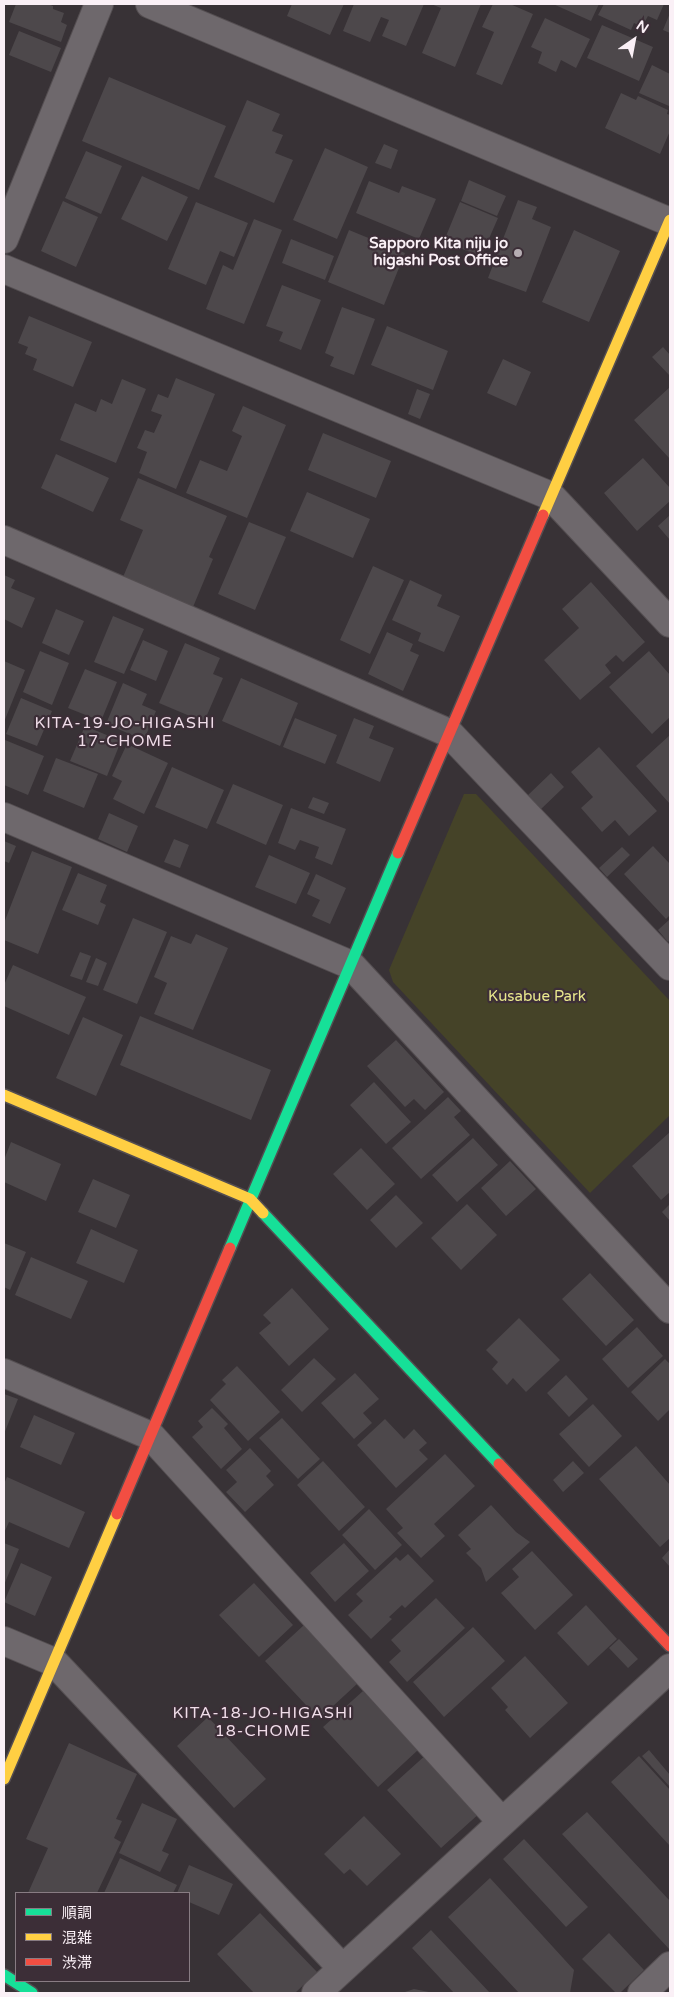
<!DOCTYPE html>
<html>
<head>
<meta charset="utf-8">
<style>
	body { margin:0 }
	#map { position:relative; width:674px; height:1997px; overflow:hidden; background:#383236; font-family:"Varela Round","Noto Sans JP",sans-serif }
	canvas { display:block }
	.frame { position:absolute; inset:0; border:5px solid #faf0f6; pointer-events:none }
	.legend { position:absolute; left:15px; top:1892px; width:175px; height:90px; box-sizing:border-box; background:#3c2e37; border:1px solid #887c83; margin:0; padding:6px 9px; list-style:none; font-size:15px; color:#faf0f6 }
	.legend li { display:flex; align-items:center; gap:10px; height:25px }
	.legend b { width:25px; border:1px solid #887c83 }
	.north { position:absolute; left:609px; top:15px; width:50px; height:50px; -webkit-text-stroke:4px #3c2e37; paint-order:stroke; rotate:33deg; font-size:14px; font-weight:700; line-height:20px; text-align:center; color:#faf0f6 }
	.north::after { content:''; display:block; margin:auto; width:18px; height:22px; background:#faf0f6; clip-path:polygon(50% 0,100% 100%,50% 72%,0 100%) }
</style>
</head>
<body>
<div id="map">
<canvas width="674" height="1997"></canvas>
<div class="frame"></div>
<ul class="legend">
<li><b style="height:6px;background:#16e098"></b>順調</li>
<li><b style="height:6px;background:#ffcf43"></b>混雑</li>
<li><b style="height:6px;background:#f24e42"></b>渋滞</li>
</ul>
<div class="north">N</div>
</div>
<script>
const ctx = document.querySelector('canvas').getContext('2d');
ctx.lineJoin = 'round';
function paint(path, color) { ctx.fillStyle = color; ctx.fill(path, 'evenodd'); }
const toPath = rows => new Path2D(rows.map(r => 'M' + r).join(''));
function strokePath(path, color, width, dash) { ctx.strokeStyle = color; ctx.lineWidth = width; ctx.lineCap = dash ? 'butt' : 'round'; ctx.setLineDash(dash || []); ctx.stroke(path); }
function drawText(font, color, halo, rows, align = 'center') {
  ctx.font = font + ' "Varela Round",sans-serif'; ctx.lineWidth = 4.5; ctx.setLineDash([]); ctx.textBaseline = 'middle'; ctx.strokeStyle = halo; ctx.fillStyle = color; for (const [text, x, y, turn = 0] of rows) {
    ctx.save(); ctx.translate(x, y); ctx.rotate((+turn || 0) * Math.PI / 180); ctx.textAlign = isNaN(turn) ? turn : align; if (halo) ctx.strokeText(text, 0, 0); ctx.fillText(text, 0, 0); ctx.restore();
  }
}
const green = toPath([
	[464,794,476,794,670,1001,670,1115,590,1193,393,982,389,970]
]);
const building = toPath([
	[16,4,48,4,53,6,53,9,64,13,61,22,67,25,61,42,9,22],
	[292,4,344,4,330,35,287,16],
	[354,4,424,4,406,46,382,36,389,20,381,17,370,42,343,31],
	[431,4,481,4,455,67,422,53,441,8],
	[493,4,510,4,533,14,502,85,476,74,494,32,482,27],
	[553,4,599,4,591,21],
	[604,4,664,4,657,20,648,16,642,27,634,23,631,30,598,15],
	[670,13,670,33,663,30],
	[545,18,590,39,576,68,561,60,556,72,538,63,542,52,531,47],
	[602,25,653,47,639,81,587,58],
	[19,31,61,48,51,72,9,55],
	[652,65,670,74,669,106,639,93],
	[109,77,226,126,199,190,82,141],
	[621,93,636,100,638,96,668,110,667,114,670,115,670,131,660,154,605,128],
	[247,100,280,114,272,131,283,135,275,153,293,160,274,203,214,177],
	[384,144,398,150,391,169,375,163],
	[325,148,368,167,337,239,293,220],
	[86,151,122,166,101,214,65,198],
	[142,176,188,197,167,241,121,219],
	[469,180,506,196,497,216,461,201],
	[369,181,399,193,402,186,436,199,419,239,356,213],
	[518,200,537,207,532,219,551,227,526,292,488,278],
	[63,201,98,217,76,267,41,251],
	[196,202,248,223,234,257,220,251,206,285,168,269],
	[460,202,498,218,481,257,444,241],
	[254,219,282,230,244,324,206,309,223,265,233,270],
	[349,230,405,253,384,305,328,282],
	[574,230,620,251,589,322,542,302],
	[291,239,334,256,325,280,282,263],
	[282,285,321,300,301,350,279,341,283,332,266,326],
	[342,307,375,319,354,375,330,366,334,357,325,353],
	[29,316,92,342,73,387,33,370,37,359,25,354,28,347,18,343],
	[387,326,448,351,433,390,371,365],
	[663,347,670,355,670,376,652,357],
	[503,359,531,372,516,406,487,393],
	[176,378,215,394,176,489,139,473,147,452,137,448,145,430,154,433,162,415,151,411,158,394,168,398],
	[122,379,146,389,116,463,60,440,75,403,96,412,101,399,112,404],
	[670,387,670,459,634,420],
	[417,389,430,394,420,419,408,414],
	[243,406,286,425,247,518,186,493,200,460,227,471,242,436,232,431],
	[323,433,391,461,376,498,308,470],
	[56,454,109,478,93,512,41,488],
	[643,458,670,488,670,501,637,531,604,493],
	[138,478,227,516,209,557,213,559,193,607,123,577,143,530,120,520],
	[307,492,370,519,353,558,290,531],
	[670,515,670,540,658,526],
	[249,522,286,537,255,610,218,594],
	[373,566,404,580,370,654,340,640],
	[4,575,15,580,11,588,35,598,22,628,4,619],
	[410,580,442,595,437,606,460,616,444,652,418,641,421,633,392,620],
	[591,582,645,642,623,662,616,655,605,665,611,673,580,700,544,660,579,628,562,609],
	[56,609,84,621,69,655,42,643],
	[113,616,144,629,124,674,94,662],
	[387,632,413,644,410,651,419,655,403,691,368,674],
	[143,640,168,651,156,681,130,670],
	[185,643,220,658,213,674,223,678,204,722,159,703],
	[40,651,69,663,52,705,23,692],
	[649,651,670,675,670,717,652,734,609,687],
	[4,661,25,670,4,722],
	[85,669,117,682,101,721,68,708],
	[241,678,298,703,280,746,222,721],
	[123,683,147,694,142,705,156,711,144,740,106,724],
	[21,698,52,711,37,746,6,734],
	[295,718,337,735,325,764,283,747],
	[354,718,374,726,369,738,394,748,380,782,336,763],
	[85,726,121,741,107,776,70,761],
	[670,735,670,804,636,766],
	[5,740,44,756,28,795,4,785],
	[127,744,168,763,144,814,113,799,122,781,112,776],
	[599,747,657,811,629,836,615,820,602,832,581,808,593,797,571,772],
	[56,758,98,774,84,808,43,791],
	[172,767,224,790,207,829,155,807],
	[551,773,564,787,540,810,527,796],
	[233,784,283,805,266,845,216,823],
	[313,797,329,803,324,814,308,808],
	[291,808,346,829,332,865,315,858,319,847,300,840,295,850,278,843],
	[109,813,138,826,127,852,98,839],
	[174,839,189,845,180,868,164,862],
	[4,841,16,846,9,863,4,861],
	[653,846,670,864,670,915,666,919,624,874],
	[622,847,630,855,607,877,599,868],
	[32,851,72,867,38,954,4,940,4,923],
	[269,855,310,873,296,904,255,887],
	[78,873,107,885,100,902,106,905,98,925,62,910],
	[316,874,346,888,330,924,312,916,320,900,307,894],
	[133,918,167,932,137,1004,103,990],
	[670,919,670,940,668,942,658,930],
	[196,934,228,948,193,1030,154,1014,167,983,154,977,171,936,191,944],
	[80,952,91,956,82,980,70,976],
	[96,958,107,963,98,986,86,982],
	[13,965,86,997,69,1035,4,1006,4,985],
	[140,1016,271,1070,251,1120,120,1065],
	[83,1017,123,1035,96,1096,56,1078],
	[396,1040,444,1092,425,1110,414,1099,405,1107,367,1066],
	[374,1082,411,1122,386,1144,350,1105],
	[448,1097,461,1111,454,1117,470,1135,421,1179,392,1148],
	[670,1132,670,1192,661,1200,632,1166],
	[473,1138,498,1165,457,1202,432,1175],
	[11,1142,61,1164,46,1201,4,1182,4,1160],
	[361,1148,395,1184,367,1210,333,1174],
	[510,1161,536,1189,506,1216,481,1188],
	[93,1179,130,1195,116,1228,78,1212],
	[396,1195,423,1223,396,1248,370,1220],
	[467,1204,497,1235,461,1270,431,1238],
	[670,1204,670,1221,662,1212],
	[91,1229,138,1250,124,1283,76,1263],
	[4,1243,26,1252,10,1290,4,1287],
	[31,1257,88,1281,71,1319,15,1295],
	[590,1273,634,1320,606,1346,562,1299],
	[292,1288,329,1329,289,1366,259,1333,271,1323,263,1315],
	[519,1318,560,1360,526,1392,513,1378,507,1385,492,1369,498,1362,486,1350],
	[637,1327,663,1356,628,1388,602,1359],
	[314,1358,336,1379,302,1412,281,1390],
	[665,1359,670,1364,670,1409,658,1421,631,1392],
	[237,1366,280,1412,248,1441,210,1400,226,1384,222,1380],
	[355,1373,379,1399,363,1413,372,1423,354,1439,321,1403],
	[566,1375,588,1399,569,1417,547,1393],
	[4,1394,18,1399,4,1434],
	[593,1404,622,1436,589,1467,559,1434],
	[212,1408,228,1424,224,1428,242,1449,221,1469,192,1437,203,1427,198,1421],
	[34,1415,75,1433,61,1465,20,1447],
	[282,1418,320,1459,298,1479,259,1438],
	[385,1419,404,1439,414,1429,427,1443,419,1450,428,1459,396,1488,357,1445],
	[636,1446,670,1485,670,1538,660,1547,599,1479],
	[250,1448,271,1471,266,1476,274,1485,245,1512,226,1492,237,1482,226,1470],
	[445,1454,475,1486,434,1524,445,1536,421,1558,397,1533,403,1528,386,1509],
	[323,1461,365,1507,339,1531,297,1485],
	[573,1461,584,1473,563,1492,553,1480],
	[7,1477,85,1512,69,1548,9,1522,4,1533,4,1484],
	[491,1505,516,1532,530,1542,486,1582,481,1568,466,1553,471,1549,458,1535],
	[369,1509,402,1545,375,1570,342,1535],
	[4,1543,19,1549,4,1585],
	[344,1543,369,1571,335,1602,310,1573],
	[670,1549,670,1567,662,1558],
	[532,1551,573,1595,535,1630,501,1593,519,1577,512,1569],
	[408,1554,434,1581,405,1608,402,1605,389,1617,392,1619,371,1639,348,1615,363,1601,356,1594,396,1557,400,1561],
	[21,1563,52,1577,35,1616,4,1602],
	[254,1583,293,1625,259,1657,219,1615],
	[436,1598,465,1628,407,1682,389,1662,401,1651,391,1640],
	[586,1605,617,1639,588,1666,557,1633],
	[304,1625,358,1683,319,1719,265,1661],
	[473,1627,505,1661,444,1717,413,1682],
	[619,1639,638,1659,628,1668,609,1648],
	[525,1656,568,1703,530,1738,505,1710,508,1707,491,1688],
	[363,1691,418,1750,378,1787,323,1727],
	[208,1717,266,1779,234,1808,177,1746],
	[69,1743,137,1774,116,1819,122,1821,114,1838,121,1842,97,1893,28,1893,48,1848,26,1839],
	[649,1750,670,1775,670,1787,642,1756],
	[428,1753,481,1812,441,1848,387,1790],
	[639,1756,670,1790,670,1846,611,1782],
	[142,1803,177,1819,162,1851,169,1854,160,1872,119,1853],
	[587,1812,670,1901,670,1950,562,1834],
	[364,1816,401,1854,367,1886,350,1869,344,1874,324,1854],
	[524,1839,588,1907,566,1927,503,1859],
	[120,1858,177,1885,173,1893,104,1893],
	[189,1865,233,1884,219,1915,189,1902,189,1893,177,1893],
	[490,1878,574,1970,570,1993,519,1993,448,1917],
	[260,1913,317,1972,295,1993,254,1993,217,1954],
	[431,1930,490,1993,454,1993,412,1948],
	[609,1933,644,1970,620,1993,616,1993,582,1959],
	[414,1989,429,1992,429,1993,402,1993]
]);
const street = toPath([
	[150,4,670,222],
	[4,239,99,4],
	[4,269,551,496,670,623],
	[4,540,449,733,670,966],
	[4,817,351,965,670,1309],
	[4,1373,151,1436,502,1822],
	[4,1641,54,1662,342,1968],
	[316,1993,670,1668],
	[642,1993,670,1966]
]);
const fast = toPath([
	[263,1213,499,1464],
	[230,1248,398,853],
	[4,1975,32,1993]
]);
const slow = toPath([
	[543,515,670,220],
	[4,1095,250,1199,263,1213],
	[4,1779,117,1514]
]);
const jam = toPath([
	[398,853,543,515],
	[499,1464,670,1646],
	[117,1514,230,1248]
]);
const markers = [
	[518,253,5,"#b6aeb3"]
];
const poiNames = [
	["Sapporo Kita niju jo",508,244],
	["higashi Post Office",508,261]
];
const parkNames = [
	["Kusabue Park",537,997]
];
const neighbourhoodNames = [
	["KITA-19-JO-HIGASHI",125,724],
	["17-CHOME",125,742],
	["KITA-18-JO-HIGASHI",263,1714],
	["18-CHOME",263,1732]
];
paint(green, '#454328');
paint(building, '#4d484b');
strokePath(street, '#544e51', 30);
strokePath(fast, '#544e51', 14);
strokePath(slow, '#544e51', 14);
strokePath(jam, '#544e51', 14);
strokePath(street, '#6e686c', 28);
strokePath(fast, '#16e098', 11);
strokePath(slow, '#ffcf43', 11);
strokePath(jam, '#f24e42', 11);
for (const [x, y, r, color] of markers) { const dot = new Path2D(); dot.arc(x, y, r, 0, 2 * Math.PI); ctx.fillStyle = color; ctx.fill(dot); strokePath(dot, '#3c2e37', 2); }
drawText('bold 15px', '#faf0f6', '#3c2e37', poiNames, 'right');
drawText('15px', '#e9e88d', '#3c2e37', parkNames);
ctx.letterSpacing = '1px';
drawText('16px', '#f0dde9', '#3c2e37', neighbourhoodNames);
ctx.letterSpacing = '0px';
</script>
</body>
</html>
